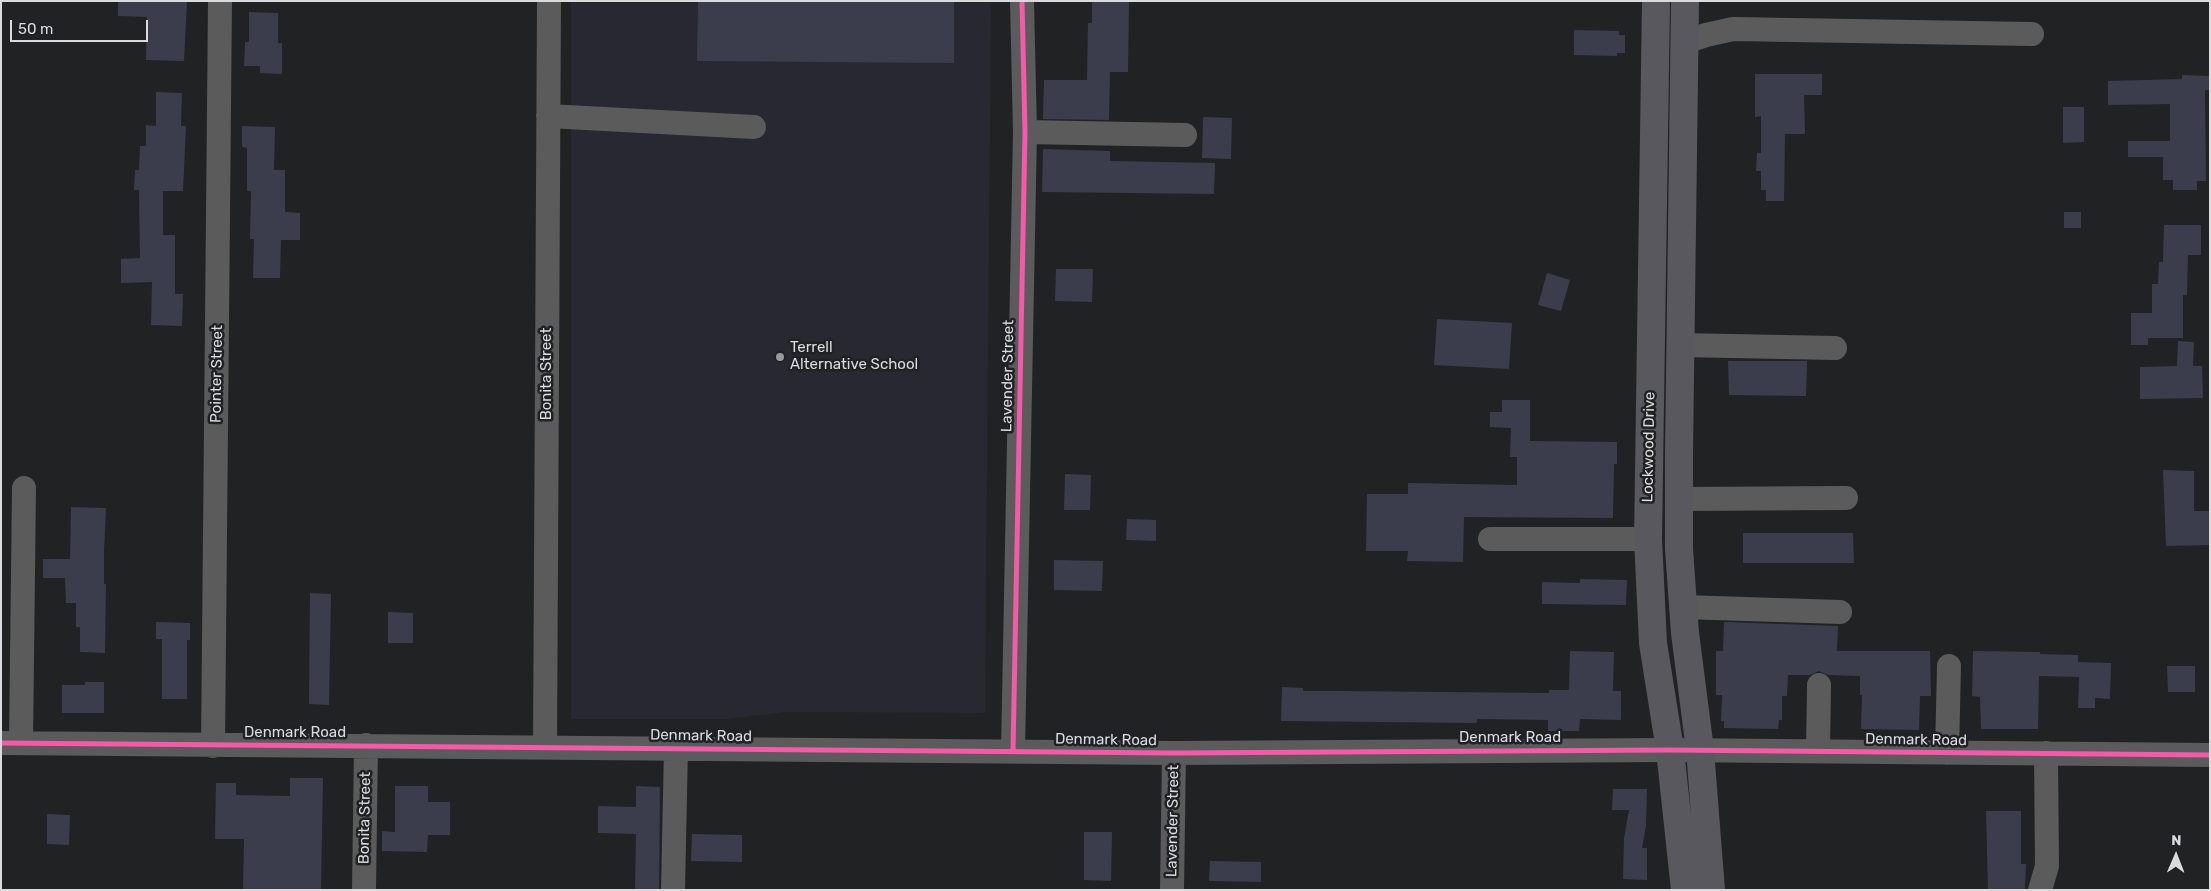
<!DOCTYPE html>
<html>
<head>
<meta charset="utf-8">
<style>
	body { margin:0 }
	#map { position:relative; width:2211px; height:891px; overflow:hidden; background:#212223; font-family:Rubik,sans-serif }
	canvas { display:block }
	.frame { position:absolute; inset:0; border:2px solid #dbdbde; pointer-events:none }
	.north { position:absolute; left:2151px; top:831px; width:50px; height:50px; -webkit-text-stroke:4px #202124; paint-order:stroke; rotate:1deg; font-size:14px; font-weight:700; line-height:20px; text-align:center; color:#dbdbde }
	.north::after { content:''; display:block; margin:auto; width:18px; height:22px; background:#dbdbde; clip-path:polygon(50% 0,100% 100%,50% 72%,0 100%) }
	.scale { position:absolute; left:10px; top:20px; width:138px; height:22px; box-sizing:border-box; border:2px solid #dbdbde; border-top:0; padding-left:6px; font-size:15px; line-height:18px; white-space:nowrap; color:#dbdbde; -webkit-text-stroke:4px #202124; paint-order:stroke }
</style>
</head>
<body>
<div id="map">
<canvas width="2211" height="891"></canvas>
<div class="frame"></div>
<div class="north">N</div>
<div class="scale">50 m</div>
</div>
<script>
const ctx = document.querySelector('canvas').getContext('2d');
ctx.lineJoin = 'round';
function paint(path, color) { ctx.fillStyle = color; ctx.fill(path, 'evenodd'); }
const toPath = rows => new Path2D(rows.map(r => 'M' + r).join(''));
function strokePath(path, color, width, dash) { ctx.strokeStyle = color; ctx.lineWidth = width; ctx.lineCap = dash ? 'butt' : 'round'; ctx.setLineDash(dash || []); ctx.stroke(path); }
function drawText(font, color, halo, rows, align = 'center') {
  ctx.font = font + ' Rubik,sans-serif'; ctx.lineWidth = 5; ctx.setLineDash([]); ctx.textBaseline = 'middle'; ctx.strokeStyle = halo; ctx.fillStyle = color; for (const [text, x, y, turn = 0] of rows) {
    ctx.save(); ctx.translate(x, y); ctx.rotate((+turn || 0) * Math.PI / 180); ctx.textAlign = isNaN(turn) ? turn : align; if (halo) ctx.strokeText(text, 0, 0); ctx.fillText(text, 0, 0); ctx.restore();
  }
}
const built = toPath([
	[571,1,991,1,985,713,786,712,727,719,571,719]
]);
const building = toPath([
	[118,1,187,1,184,61,146,60,147,17,118,16],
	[698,1,954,1,954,63,697,61],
	[1092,1,1129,1,1128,72,1110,72,1109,120,1043,119,1044,80,1087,80,1088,23,1092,23],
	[249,12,278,13,278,43,282,43,282,74,260,73,260,66,244,66,245,42,249,42],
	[1574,30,1619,31,1619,35,1625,35,1625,53,1617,53,1617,56,1574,55],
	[1755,74,1822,74,1822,95,1804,95,1805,134,1785,134,1784,201,1766,201,1766,190,1761,190,1761,171,1756,171,1757,153,1761,153,1761,116,1755,117],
	[2182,75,2210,76,2210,90,2205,90,2206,181,2197,181,2197,190,2173,190,2173,180,2163,180,2163,157,2128,157,2128,141,2170,141,2170,104,2108,105,2108,81,2182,79],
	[156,92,182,93,181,126,186,126,183,191,163,191,163,235,175,235,175,294,183,294,182,326,151,325,152,282,121,283,121,259,140,258,139,190,134,190,135,170,139,170,140,146,146,146,146,125,156,126],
	[2063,107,2084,107,2084,142,2063,143],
	[1203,117,1232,118,1231,159,1202,158],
	[242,126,275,127,274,170,285,170,285,212,300,213,300,240,281,240,280,278,253,278,254,239,250,239,251,191,247,191,247,148,242,147],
	[1043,149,1110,151,1110,161,1215,163,1214,194,1042,192],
	[2064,212,2081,212,2081,228,2064,228],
	[2164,225,2201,225,2201,255,2188,255,2187,295,2183,295,2183,338,2148,338,2148,345,2131,345,2131,313,2152,313,2152,284,2158,284,2159,262,2163,262],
	[1056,269,1093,269,1092,302,1055,301],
	[1547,273,1570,280,1561,311,1538,305],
	[1437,319,1512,323,1509,369,1434,365],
	[2178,341,2194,342,2193,366,2202,366,2203,398,2140,399,2140,367,2177,366],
	[1728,361,1807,361,1806,396,1729,395],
	[1502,400,1530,400,1530,441,1617,442,1617,464,1614,464,1613,518,1464,517,1463,562,1407,561,1408,551,1366,551,1367,494,1408,494,1408,483,1517,485,1517,457,1510,457,1511,428,1490,427,1490,412,1502,412],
	[2163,470,2194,471,2194,511,2210,511,2210,545,2166,546],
	[1065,474,1091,475,1090,510,1064,510],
	[71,507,106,508,104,552,104,584,106,584,105,653,80,652,80,627,76,627,76,603,66,603,65,578,43,578,43,559,70,559],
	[1127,519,1156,520,1156,541,1126,540],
	[1743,533,1853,533,1854,563,1743,563],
	[1054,560,1103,561,1102,591,1054,590],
	[1580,579,1627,580,1626,605,1542,604,1542,582,1580,583],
	[310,593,331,594,329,705,309,704],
	[388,612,413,613,413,643,388,643],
	[156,622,190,623,190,640,187,640,187,699,162,699,162,639,156,639],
	[1724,622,1838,626,1837,651,1930,651,1931,696,1920,696,1919,730,1861,729,1862,695,1860,695,1860,676,1828,675,1819,671,1810,675,1788,675,1787,696,1782,696,1782,720,1779,720,1778,729,1724,728,1724,721,1721,721,1722,695,1716,695,1716,651,1723,651],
	[1570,651,1614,652,1613,691,1621,691,1621,720,1580,719,1579,731,1548,731,1548,720,1477,719,1477,723,1281,721,1282,687,1303,688,1303,691,1339,691,1549,693,1549,690,1569,690],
	[1973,651,2040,652,2040,654,2078,655,2078,662,2111,663,2110,699,2095,698,2095,708,2078,708,2079,677,2039,676,2038,729,1981,729,1980,697,1972,696],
	[2167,666,2195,666,2195,692,2168,692],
	[85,682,104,682,104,713,62,713,62,685,85,685],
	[290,778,323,778,321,890,243,890,244,839,215,839,216,783,236,783,236,795,290,796],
	[395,786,428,786,428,802,450,802,450,835,428,835,427,852,382,851,382,831,395,832],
	[636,786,660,787,659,890,635,890,636,834,598,833,598,806,636,807],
	[1613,789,1647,789,1646,826,1642,848,1647,848,1647,880,1623,879,1624,838,1629,810,1612,810],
	[1986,811,2021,811,2021,864,2026,864,2025,890,1988,890],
	[47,814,70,815,69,845,47,844],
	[1084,832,1112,832,1111,881,1084,880],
	[692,834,742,835,742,862,691,861],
	[1210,861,1261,862,1261,882,1209,881]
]);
const minor = toPath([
	[1685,42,1706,35,1733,29,2032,34],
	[548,116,754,127],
	[1025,132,1185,135],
	[1680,345,1835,348],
	[1679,499,1846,498],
	[1490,539,1648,539],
	[1683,607,1840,612],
	[1,743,1174,753,1670,750,2210,755],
	[21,743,24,488],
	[213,746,220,1],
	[545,746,549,1],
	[1013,751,1025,132,1022,1],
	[1818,751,1819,685],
	[1947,753,1949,666],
	[364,890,366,745],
	[673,890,676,748],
	[1172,890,1174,753],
	[2040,890,2047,866,2046,753]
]);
const major = toPath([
	[1656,1,1648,539,1653,643,1670,750,1685,890],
	[1685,1,1679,454,1679,549,1685,633,1700,750,1711,890]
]);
const cycleway = toPath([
	[1,743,1174,753,1670,750,2210,755],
	[1013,751,1025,132,1022,1]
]);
const markers = [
	[780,357,5,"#9a9a9d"]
];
const poiNames = [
	["Terrell",790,348],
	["Alternative School",790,365]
];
const streetNames = [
	["Pointer Street",217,374,-89],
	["Bonita Street",547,374,-90],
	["Lavender Street",1008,376,-89],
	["Lockwood Drive",1649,447,-89],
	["Denmark Road",295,733],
	["Denmark Road",701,736,1],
	["Denmark Road",1510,738],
	["Denmark Road",1106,740,1],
	["Denmark Road",1916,740,1],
	["Bonita Street",365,818,-89],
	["Lavender Street",1173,821,-89]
];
paint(built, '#272831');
paint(building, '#3c3d4c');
strokePath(minor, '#5b5b5c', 24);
strokePath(major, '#58585e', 28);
strokePath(cycleway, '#f35aa7', 5);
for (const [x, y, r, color] of markers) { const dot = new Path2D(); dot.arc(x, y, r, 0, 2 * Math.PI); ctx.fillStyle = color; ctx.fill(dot); strokePath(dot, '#202124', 2); }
drawText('15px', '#dbdbde', '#202124', poiNames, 'left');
drawText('15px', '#dbdbde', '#202124', streetNames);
</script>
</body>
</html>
